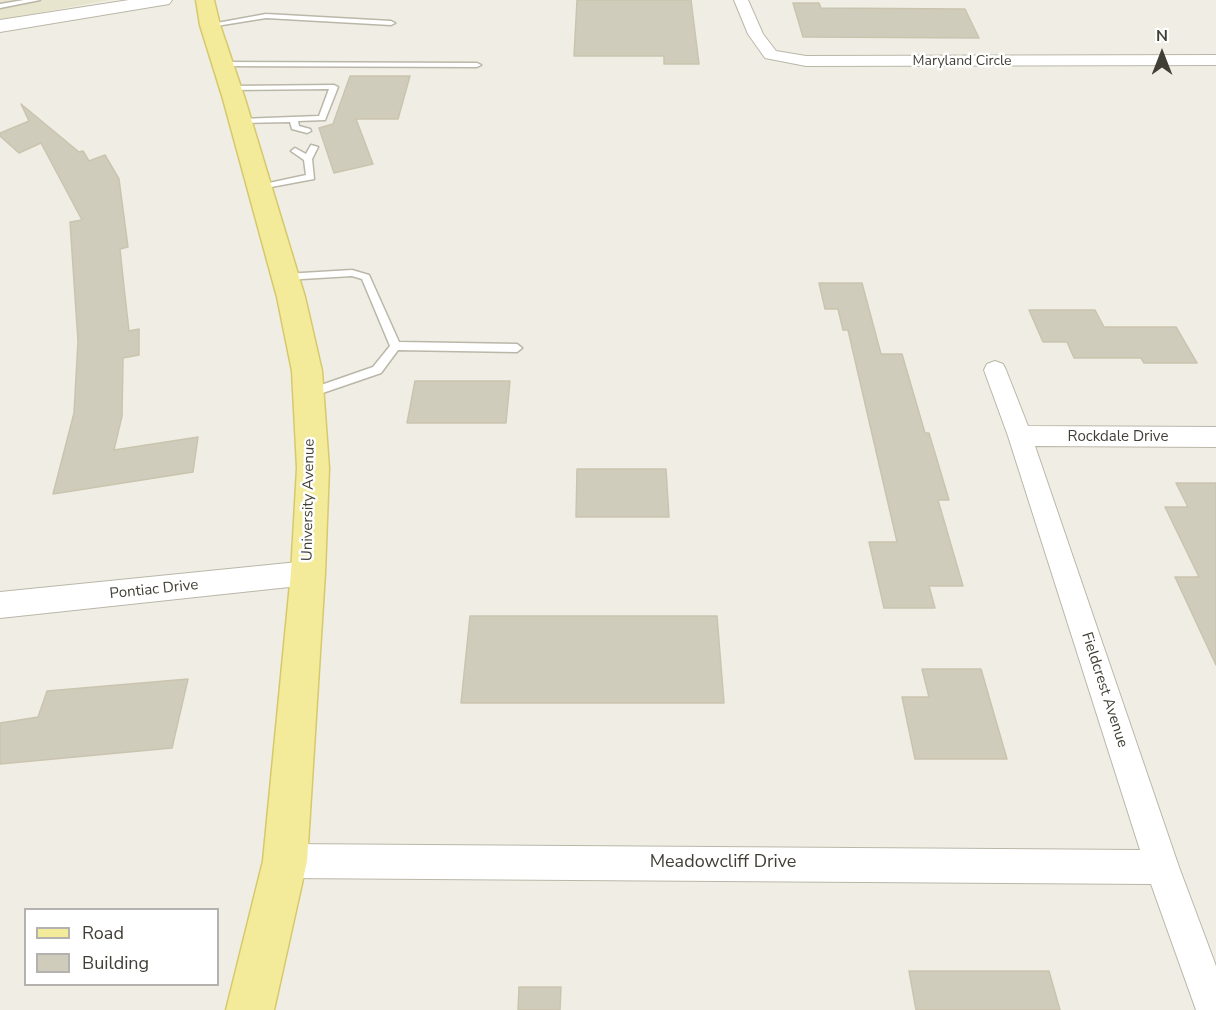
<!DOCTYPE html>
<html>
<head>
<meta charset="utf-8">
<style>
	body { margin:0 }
	#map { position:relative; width:1216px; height:1010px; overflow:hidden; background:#f0eee4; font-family:"Nunito Sans",sans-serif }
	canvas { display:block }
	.legend { position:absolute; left:24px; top:908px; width:195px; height:78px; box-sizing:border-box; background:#fff; border:2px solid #b3b2ae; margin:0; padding:8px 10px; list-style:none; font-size:18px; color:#413f35 }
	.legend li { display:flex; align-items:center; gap:12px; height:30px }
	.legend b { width:30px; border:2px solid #b3b2ae }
	.north { position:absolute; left:1132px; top:24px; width:60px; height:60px; -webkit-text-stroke:4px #fff; paint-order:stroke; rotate:0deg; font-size:16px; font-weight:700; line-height:24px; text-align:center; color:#413f35 }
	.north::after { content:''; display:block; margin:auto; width:21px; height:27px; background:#413f35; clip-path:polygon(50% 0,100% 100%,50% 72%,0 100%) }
</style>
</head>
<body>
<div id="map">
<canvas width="1216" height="1010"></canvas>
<ul class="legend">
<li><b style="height:8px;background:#f3ea9a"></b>Road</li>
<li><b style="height:16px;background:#d0ccbb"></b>Building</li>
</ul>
<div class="north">N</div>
</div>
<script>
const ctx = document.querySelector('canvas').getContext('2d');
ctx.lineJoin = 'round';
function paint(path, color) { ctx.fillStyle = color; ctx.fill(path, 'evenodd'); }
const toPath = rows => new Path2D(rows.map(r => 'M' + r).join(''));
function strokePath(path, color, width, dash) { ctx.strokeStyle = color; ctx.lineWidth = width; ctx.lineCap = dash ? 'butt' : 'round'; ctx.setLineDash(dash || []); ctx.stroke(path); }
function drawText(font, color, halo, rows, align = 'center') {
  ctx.font = font + ' "Nunito Sans",sans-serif'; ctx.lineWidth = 5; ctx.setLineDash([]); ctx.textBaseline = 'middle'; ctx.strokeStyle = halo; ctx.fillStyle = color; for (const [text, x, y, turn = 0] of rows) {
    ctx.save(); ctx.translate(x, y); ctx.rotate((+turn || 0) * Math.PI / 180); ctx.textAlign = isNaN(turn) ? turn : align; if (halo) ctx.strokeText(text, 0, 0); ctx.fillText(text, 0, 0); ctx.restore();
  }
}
const education = toPath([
	[0,0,110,0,0,20]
]);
const building = toPath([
	[577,0,691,0,699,64,664,64,664,56,574,56,577,0],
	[793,3,819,3,821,8,965,9,979,38,803,37,793,3],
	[350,76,410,76,398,119,356,119,373,164,334,173,319,128,333,124,350,76],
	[21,104,79,152,83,151,89,161,105,155,119,179,128,247,120,249,124,287,129,331,139,329,139,355,123,358,122,416,114,450,198,437,193,472,53,494,74,413,78,341,70,222,82,220,41,143,19,153,0,136,0,133,29,121,21,104],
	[819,283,862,283,881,354,902,354,925,433,929,433,949,500,938,500,963,586,929,586,935,608,884,608,869,542,897,542,848,330,843,330,838,309,825,309,819,283],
	[1029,310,1095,310,1104,327,1176,327,1197,363,1144,363,1141,358,1074,358,1067,342,1043,342,1029,310],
	[415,381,510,381,506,423,407,423,415,381],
	[577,469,666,469,669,517,576,517,577,469],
	[1176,483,1216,483,1216,665,1175,577,1199,577,1165,507,1188,507,1176,483],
	[470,616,717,616,724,703,461,703,470,616],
	[922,669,981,669,1007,759,915,759,902,697,929,697,922,669],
	[188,679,172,748,0,764,0,723,38,717,47,691,188,679],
	[909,971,1049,971,1060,1010,916,1010,909,971],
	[519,987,561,987,560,1010,518,1010,519,987]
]);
const service = toPath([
	[24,0,40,0,0,8,0,4,24,0],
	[266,14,391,21,395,23,391,25,266,18,210,27,206,25,266,14],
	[220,62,477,63,481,65,477,67,223,66,220,66,220,62],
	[334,85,338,87,325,120,298,121,299,126,310,129,311,131,307,133,292,129,290,122,240,123,236,121,240,119,319,116,329,89,231,90,227,88,231,86,334,85],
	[311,145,318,147,312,159,314,179,255,190,255,186,306,175,304,160,291,151,295,148,306,154,311,145],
	[352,270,369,275,399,342,517,344,522,348,517,352,398,350,381,373,308,398,304,397,303,394,304,391,373,367,390,346,362,279,352,276,285,280,280,277,285,274,352,270]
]);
const minor = toPath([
	[734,0,748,0,763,34,776,51,806,56,1216,55,1216,65,806,66,765,58,748,34,734,0],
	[995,361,1003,364,1006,370,1028,426,1216,427,1216,447,1035,446,1179,867,1216,966,1216,1010,1196,1010,1151,884,285,878,273,873,268,861,273,849,285,844,1140,850,1008,436,984,370,987,364,995,361],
	[308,561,318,564,321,573,318,582,308,585,0,618,0,592,308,561]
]);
const tertiary = toPath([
	[129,0,172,0,169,4,163,5,0,32,0,20,129,0]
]);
const primary = toPath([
	[196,0,214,0,220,25,245,99,305,297,322,371,329,468,325,573,307,861,274,1010,226,1010,263,861,291,573,297,468,292,371,277,297,223,99,200,25,196,0]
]);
const farStreetnames = [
	["Maryland Circle",962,62]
];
const streetNames = [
	["Rockdale Drive",1118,437],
	["University Avenue",309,500,-89],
	["Pontiac Drive",154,590,-6],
	["Fieldcrest Avenue",1104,690,72]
];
const nearStreetnames = [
	["Meadowcliff Drive",723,863]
];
paint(education, '#e8e5cf');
paint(building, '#d0ccbb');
strokePath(building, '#cac4af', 1.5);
strokePath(service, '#bab7a8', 3);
strokePath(minor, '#bab7a8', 2);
strokePath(tertiary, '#bab7a8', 2);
strokePath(primary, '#d6c96c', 3);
paint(service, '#fff');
paint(minor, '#fff');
paint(tertiary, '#fff');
paint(primary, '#f3ea9a');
drawText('14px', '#413f35', '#fff', farStreetnames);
drawText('15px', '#413f35', '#fff', streetNames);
drawText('18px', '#413f35', '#fff', nearStreetnames);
</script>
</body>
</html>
